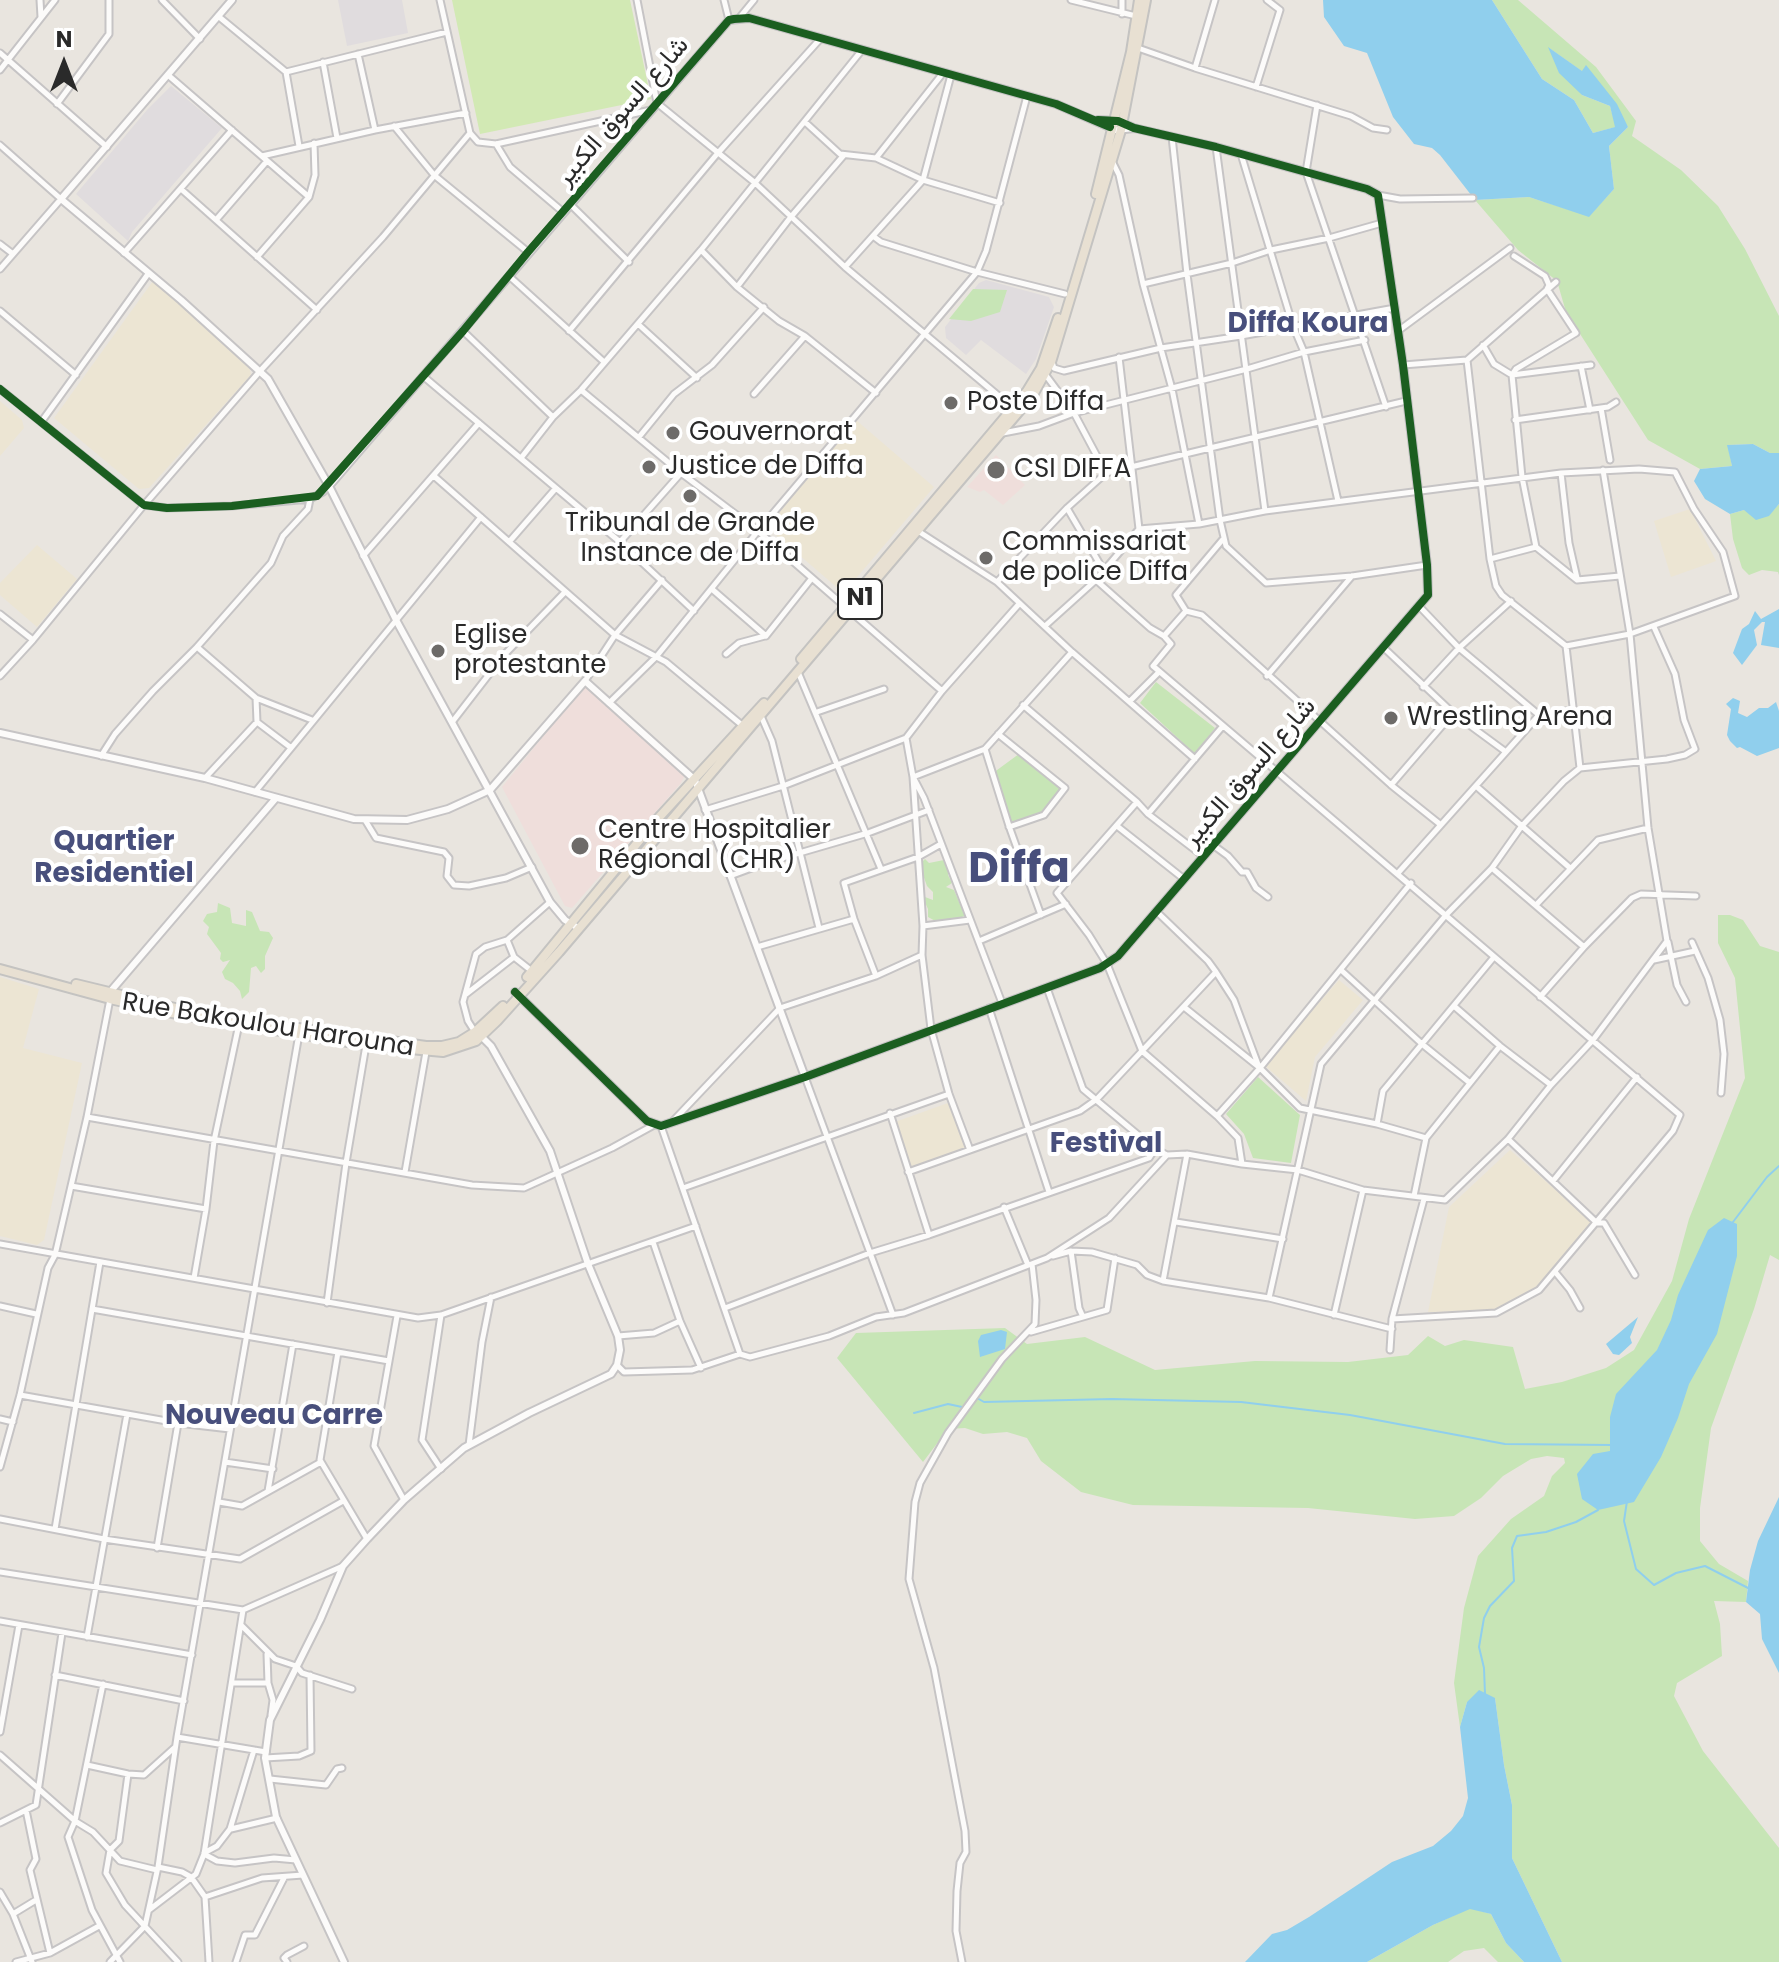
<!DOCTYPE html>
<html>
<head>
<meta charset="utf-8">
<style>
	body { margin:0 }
	#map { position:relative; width:1779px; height:1962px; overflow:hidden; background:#e9e5df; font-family:Poppins,sans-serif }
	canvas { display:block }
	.north { position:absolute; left:24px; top:24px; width:80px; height:80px; -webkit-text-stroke:6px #fff; paint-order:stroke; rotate:0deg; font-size:22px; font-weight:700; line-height:32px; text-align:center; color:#2a2a2a }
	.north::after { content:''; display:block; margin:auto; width:28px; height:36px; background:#2a2a2a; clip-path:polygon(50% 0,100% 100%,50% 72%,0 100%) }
</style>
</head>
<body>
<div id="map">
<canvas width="1779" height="1962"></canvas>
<div class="north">N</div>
</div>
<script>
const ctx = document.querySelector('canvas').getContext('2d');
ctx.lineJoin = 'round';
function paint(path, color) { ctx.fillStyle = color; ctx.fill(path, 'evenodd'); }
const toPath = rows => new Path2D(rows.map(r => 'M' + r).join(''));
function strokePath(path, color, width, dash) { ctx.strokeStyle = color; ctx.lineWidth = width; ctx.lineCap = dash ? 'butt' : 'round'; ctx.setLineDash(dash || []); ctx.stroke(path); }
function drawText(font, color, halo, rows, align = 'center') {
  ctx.font = font + ' Poppins,Vazirmatn,sans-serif'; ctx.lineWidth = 8; ctx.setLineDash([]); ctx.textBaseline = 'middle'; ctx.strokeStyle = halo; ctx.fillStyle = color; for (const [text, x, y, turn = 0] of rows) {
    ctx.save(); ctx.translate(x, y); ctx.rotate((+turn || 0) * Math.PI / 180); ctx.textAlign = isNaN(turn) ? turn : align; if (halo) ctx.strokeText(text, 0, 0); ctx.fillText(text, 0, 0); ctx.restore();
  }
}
const industrial = toPath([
	[338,0,402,0,408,33,347,46],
	[171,86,222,128,132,232,128,241,76,194,147,110],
	[986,280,1049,297,1054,307,1036,359,1026,374,981,340,966,355,946,338,945,327,979,283]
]);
const education = toPath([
	[153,281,249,366,251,375,149,488,139,489,54,418],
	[0,401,22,420,24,428,0,456],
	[856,420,934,487,846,590,840,590,770,530,772,521],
	[1690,509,1716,561,1671,577,1654,521],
	[37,545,77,579,37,627,0,595,0,583],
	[0,977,39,989,23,1048,82,1063,44,1240,37,1245,0,1236],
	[1339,980,1363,1000,1315,1057,1306,1101,1264,1065],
	[948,1103,966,1150,911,1169,895,1122],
	[1510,1150,1592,1222,1537,1292,1494,1311,1428,1312,1449,1207]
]);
const medical = toPath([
	[996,455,1025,485,1003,505,984,490,980,492,967,487],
	[584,686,685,775,681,783,572,908,565,906,502,787]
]);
const green = toPath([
	[1492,0,1518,0,1596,67,1636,121,1632,136,1681,170,1718,206,1745,249,1779,316,1779,453,1770,453,1753,444,1728,445,1732,466,1700,469,1648,440,1566,312,1557,281,1518,250,1475,200,1529,197,1589,216,1614,189,1609,146,1628,127,1586,66,1583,72,1549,48,1582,95,1610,106,1616,127,1593,133,1574,100,1542,79],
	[973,289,1007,290,1000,312,971,321,949,319],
	[1779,504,1779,575,1778,572,1762,570,1749,575,1742,568,1733,539,1730,514,1744,510,1768,516],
	[1156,682,1215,728,1195,754,1140,703],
	[1023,751,1063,789,1043,814,1009,826,993,773],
	[925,859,929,863,944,860,949,866,948,875,952,883,946,887,954,890,965,916,939,923,928,917,928,909,924,900,925,897,933,900,933,892,927,886,922,872,920,864],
	[218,903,230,908,232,923,246,926,246,910,252,912,260,931,269,932,273,938,265,956,265,969,261,973,256,966,251,968,249,992,242,999,240,991,233,983,225,979,222,972,230,960,223,962,220,959,221,953,207,934,209,927,203,921,207,914,217,912],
	[1718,915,1730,915,1743,920,1760,946,1779,952,1779,1260,1770,1255,1754,1309,1711,1428,1700,1508,1700,1541,1719,1564,1748,1581,1746,1602,1714,1601,1720,1624,1722,1656,1677,1683,1674,1696,1703,1751,1779,1848,1779,1962,1562,1962,1512,1858,1512,1805,1504,1765,1495,1698,1467,1702,1460,1727,1454,1683,1464,1608,1478,1556,1511,1519,1544,1496,1552,1476,1565,1463,1564,1458,1547,1456,1531,1459,1503,1476,1481,1498,1454,1516,1415,1519,1308,1508,1133,1505,1081,1492,1041,1461,1027,1438,1007,1432,983,1434,965,1428,948,1429,923,1462,837,1358,856,1333,1005,1328,1027,1344,1085,1337,1155,1370,1255,1361,1348,1362,1408,1355,1428,1336,1445,1346,1464,1340,1513,1347,1525,1389,1562,1382,1606,1368,1634,1350,1672,1281,1689,1219,1745,1078,1735,978,1718,943],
	[1258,1077,1300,1115,1291,1163,1253,1158,1244,1134,1226,1114],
	[1470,1908,1491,1914,1506,1943,1524,1962,1498,1962,1484,1948,1464,1951,1448,1962,1367,1962,1433,1925]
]);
const pitch = toPath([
	[452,0,630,0,651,99,480,134]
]);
const water = toPath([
	[1323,0,1492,0,1542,79,1574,100,1593,133,1615,127,1610,106,1582,95,1559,73,1548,47,1582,71,1586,65,1617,104,1628,127,1609,146,1614,189,1589,217,1529,197,1475,200,1440,155,1432,148,1414,144,1393,117,1367,53,1344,46,1324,17],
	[1753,444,1770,453,1779,453,1779,504,1769,516,1756,520,1744,510,1730,514,1705,499,1694,481,1700,469,1732,466,1727,445],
	[1779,609,1779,648,1761,645,1765,622,1762,622,1754,630,1757,645,1742,665,1733,653,1742,629,1749,624,1755,611,1761,619],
	[1733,698,1740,701,1738,713,1747,717,1759,708,1768,708,1776,702,1779,711,1779,748,1757,756,1740,747,1737,748,1730,741,1727,735,1731,709,1726,704],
	[1724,1218,1737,1224,1737,1256,1717,1334,1689,1384,1678,1418,1661,1457,1634,1502,1598,1510,1582,1499,1577,1474,1593,1454,1610,1451,1610,1417,1616,1394,1657,1350,1671,1320,1678,1295,1708,1230],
	[1638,1317,1630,1337,1632,1343,1619,1355,1613,1354,1606,1344],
	[1001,1330,1007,1332,1005,1349,980,1357,978,1341,981,1335],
	[1779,1497,1779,1673,1762,1639,1760,1614,1746,1602,1750,1570,1758,1541],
	[1479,1690,1495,1698,1504,1765,1512,1805,1512,1858,1562,1962,1524,1962,1506,1943,1491,1914,1470,1909,1433,1925,1367,1962,1245,1962,1272,1934,1287,1930,1309,1917,1392,1862,1433,1846,1451,1831,1463,1816,1468,1798,1460,1727,1467,1702]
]);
const stream = toPath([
	[1733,1222,1767,1177,1779,1166],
	[977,1398,984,1402,1112,1399,1241,1402,1350,1415,1505,1444,1613,1445],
	[914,1413,948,1404,962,1407],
	[1627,1501,1624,1521,1636,1569,1654,1585,1676,1573,1705,1566,1750,1589],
	[1485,1694,1484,1668,1479,1647,1484,1618,1490,1606,1514,1581,1512,1548,1517,1536,1546,1532,1576,1522,1598,1510]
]);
const minor = toPath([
	[40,0,41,17],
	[162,0,200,39],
	[440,0,470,133,478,142,496,144,651,110],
	[637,0,657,103,754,182,845,267,1013,408],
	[724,0,729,20],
	[1071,0,1136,16],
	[1122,0,1122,14],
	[218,16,286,72,299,146],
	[740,17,754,0],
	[1138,48,1195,68,1351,116,1373,128,1387,130],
	[0,53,107,147],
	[358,54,375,130],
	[323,62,337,138],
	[1195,68,1215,0],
	[0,70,55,0],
	[286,72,447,32],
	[168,75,309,197],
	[1256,87,1280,10,1267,0],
	[57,104,109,34,109,0],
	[1317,105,1306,172,1386,407],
	[805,122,840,154,876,158,923,180,1000,203],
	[394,126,434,175,528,252],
	[1172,137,1187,274,1220,520,1226,546,1266,583,1352,576,1427,565],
	[496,144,510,167,563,212],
	[0,145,61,199,0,269],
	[1216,147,1265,511],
	[1241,154,1293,326,1304,352,1338,501],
	[262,156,375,130,466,113],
	[876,158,943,73],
	[1112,161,1119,175,1143,284,1172,389,1199,524],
	[181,189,317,310],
	[1378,195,1400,199,1473,198],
	[570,204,629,262],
	[216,220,267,161],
	[873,236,881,242,977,272,1065,294],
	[0,244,13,254],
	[701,250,737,287,779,321,805,336,876,393],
	[124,253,232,130],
	[1514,256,1545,276,1549,285,1547,289,1576,333,1516,369,1512,375,1522,477,1536,547,1577,580,1620,576],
	[257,257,309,197,315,175,314,143],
	[845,267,923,180,951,75],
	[509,276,603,361],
	[1556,282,1467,360,1490,559,1496,586,1502,595,1566,646,1580,768],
	[1143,284,1232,263,1271,250,1329,238,1382,223],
	[737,287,790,218,844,155],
	[0,311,76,375],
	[638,324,697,378],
	[463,331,553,417],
	[569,331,717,154,821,38],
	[1398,331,1510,248],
	[1483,345,1494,364,1512,375,1591,365],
	[1052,362,1054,368,1064,371,1161,348,1241,336,1395,308],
	[1403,365,1467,360],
	[1581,366,1590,410],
	[1045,374,1074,413,1106,473],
	[423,376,620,542,694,611],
	[0,389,144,505,167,508,232,506,310,499,323,492,329,486],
	[581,390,681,473,758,531,942,691],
	[754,394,805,336],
	[1601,408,1610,460],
	[1515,420,1608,407,1616,402],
	[42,421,148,274],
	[1003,433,1039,426,1074,413,1247,369,1304,352,1365,340],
	[639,437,674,394,712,365,764,307],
	[521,458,553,417,581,390,701,250,862,50],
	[1561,473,1569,543,1577,578],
	[434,476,615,635,666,662,743,726],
	[1067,508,1104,571],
	[1139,529,1199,524,1265,511,1561,473,1639,469,1675,472,1694,509,1723,552,1735,596,1630,634,1566,646],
	[918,531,997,582,1072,652,1195,759],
	[1224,538,1176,595,1186,611,1164,636,1171,644,1153,666,1680,1115,1673,1131,1539,1290,1496,1313,1392,1319],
	[509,542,556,488],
	[620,542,681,473],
	[363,556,479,423],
	[1490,559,1536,547],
	[1096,580,1150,628,1164,636],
	[997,582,1067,508,1106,473,1406,401],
	[713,590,766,636,812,578],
	[1419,606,1459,648,1539,715],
	[1186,611,1202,615,1391,785,1441,825],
	[0,614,33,640,0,676],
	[1045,626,1096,580,1139,529,1119,357],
	[33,640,144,505,261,370,383,237,470,133],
	[197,647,256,698],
	[1384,648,1453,713,1506,752],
	[726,654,739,643,765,636],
	[798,672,881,869],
	[1267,676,1352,576],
	[585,681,615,635,662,580],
	[1423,687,1459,648,1511,601],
	[1130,701,1159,672],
	[609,703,656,657,758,531,977,272,986,251,1027,96],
	[1023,705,1137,802],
	[817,712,884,689],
	[761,716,772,741,819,928],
	[453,721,504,655,565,592],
	[257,722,256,698,312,720],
	[1222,727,1148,814,1137,802,1057,893,1089,935,1107,964,1142,1051,1217,1116,1238,1138,1242,1164],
	[998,734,1065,788,1044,815,1009,827],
	[906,738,913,777,924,798,1002,1003],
	[985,749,1009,826,1041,915],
	[101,756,115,734,153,691,197,647,271,563,283,536,308,509,310,499],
	[205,778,257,722,290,747],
	[1391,785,1453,713],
	[1476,786,1570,868],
	[255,792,481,517],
	[705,810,783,786,906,738,942,691,1019,604],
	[1148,814,1203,856],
	[365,820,376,838,444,852,449,858,447,876,454,885,469,886,506,878,532,867],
	[1117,826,1184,879],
	[1213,845,1228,856,1242,872,1247,872,1256,888,1268,897],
	[1492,868,1584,947],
	[1398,873,1539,715,1573,710],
	[730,876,765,863,868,833,929,810],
	[1536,905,1598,840,1648,828],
	[1156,911,1208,961,1216,972,1234,1000,1259,1067],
	[923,926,970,920],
	[507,940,550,902],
	[979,941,1066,904],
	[1668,942,1677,985,1686,1002],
	[1692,942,1708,978,1720,1020,1724,1054,1721,1093],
	[757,947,854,919],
	[1654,960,1695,951],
	[1341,970,1422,1044,1470,1083],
	[876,976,854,919,844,883,918,857,941,844],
	[1047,988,1083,1089,1155,1149,1167,1155,1187,1154,1242,1164,1298,1170,1363,1190,1445,1200,1508,1139,1551,1085,1593,1040,1667,941,1648,828,1630,634,1603,470],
	[465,995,514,957,533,972],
	[1540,997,1584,947,1632,898,1641,894,1696,896],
	[1454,1006,1500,1046,1551,1085],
	[1184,1007,1260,1068,1300,1108,1377,1124,1426,1138],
	[989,1008,1049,1192],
	[475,1032,468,1021,463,1002,476,954,485,947,507,940,514,957],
	[805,1077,893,1315],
	[890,1113,929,1235],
	[1217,1116,1260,1068,1411,883],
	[87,1117,472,1185,524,1188,612,1148,654,1125],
	[673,1121,780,1008,876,976,922,955],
	[1377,1124,1383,1091,1494,957],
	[661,1126,740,1354,750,1357,829,1336,876,1317,904,1313,1047,1258,1109,1218,1167,1155],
	[1508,1139,1597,1223,1604,1223,1635,1275],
	[970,1150,949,1094,931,1029,922,955,923,926,913,777,985,749,1072,652],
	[405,1172,426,1052],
	[908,1172,1080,1111,1097,1099,1216,972],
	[1553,1181,1637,1077],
	[71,1186,206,1209],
	[683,1188,949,1094],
	[1414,1196,1426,1138,1500,1046],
	[1004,1207,1028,1265],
	[1176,1222,1283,1239],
	[653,1242,680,1321,701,1368],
	[0,1244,418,1318,441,1315,696,1226],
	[1071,1251,1079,1308,1083,1317],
	[1053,1256,1071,1251,1092,1252,1137,1265,1147,1275,1163,1281,1269,1298,1392,1329],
	[1556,1273,1570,1290,1580,1308],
	[194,1278,206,1209,214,1141,239,1024],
	[1163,1281,1187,1154],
	[1269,1298,1321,1064,1446,915,1492,868,1521,827,1564,781,1580,768,1667,759,1685,755,1695,749,1684,720,1675,674,1654,627],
	[327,1303,346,1163,366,1045],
	[0,1306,36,1314],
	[725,1308,870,1253,929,1235,1149,1158,1155,1149],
	[92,1309,389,1361],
	[1334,1315,1363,1190],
	[397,1316,374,1446,404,1500],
	[1031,1332,1107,1310,1115,1258],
	[618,1336,654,1333,680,1321],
	[1390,1350,1392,1319,1424,1199],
	[338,1352,320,1460,367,1539],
	[617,1365,624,1372,692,1370,740,1354],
	[20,1395,178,1423,230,1429],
	[0,1419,13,1422],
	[469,1445,482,1342,491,1297],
	[225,1462,273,1469],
	[0,1467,20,1395,48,1268,55,1255,87,1117,110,999],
	[441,1469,422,1440,441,1315],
	[268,1491,293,1344],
	[219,1502,242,1506,321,1462],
	[0,1519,104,1539,240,1559,343,1501],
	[55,1529,100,1262],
	[157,1548,178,1423],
	[0,1572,243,1610,343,1566],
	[0,1621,192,1655],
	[241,1625,275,1659,296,1666,302,1673,352,1689],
	[87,1637,127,1414],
	[267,1654,268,1683,273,1700,271,1715],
	[55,1675,184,1701],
	[232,1683,268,1683],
	[103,1684,75,1821,68,1837,92,1910,120,1962],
	[0,1732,19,1625],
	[177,1737,266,1752],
	[0,1755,75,1821,93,1832,120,1861,157,1870],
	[265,1758,299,1756,311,1751,310,1675],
	[87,1765,128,1774,144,1775,174,1748],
	[128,1774,119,1841,110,1850,106,1873,125,1905,178,1962],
	[270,1779,326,1785,337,1769,342,1768],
	[26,1810,36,1859,30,1870,50,1953],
	[0,1823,36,1805,62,1633],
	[231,1829,277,1818],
	[204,1853,217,1846,230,1829,254,1750],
	[204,1854,217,1861,235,1863,274,1858,296,1860],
	[158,1867,182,1872,191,1877,205,1897,262,1878,303,1875],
	[0,1892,13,1914,32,1962],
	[205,1897,209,1962],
	[149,1910,196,1874,204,1854,243,1610],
	[13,1914,36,1900],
	[16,1962,50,1953,99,1926],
	[110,1962,145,1926,158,1867,177,1737,299,1034],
	[236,1962,245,1935,255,1935,284,1878],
	[287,1962,284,1958,287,1955,304,1946],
	[962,1962,956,1931,957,1891,960,1863,966,1852,965,1831,934,1668,909,1579,915,1502,920,1483,948,1433,1002,1359,1035,1324,1036,1300,1032,1264]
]);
const tertiary = toPath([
	[232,0,61,199,181,300,268,379,329,486,396,620,550,902,565,920,578,928],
	[329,486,729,20,749,18,1056,104,1116,130,1134,128],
	[0,733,205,778,354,819,407,820,448,809,490,790,585,681,695,780,805,1077],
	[110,992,276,798],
	[515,992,647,1121,661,1126,805,1077,1100,968,1118,956,1428,595,1427,565,1403,365,1378,195,1367,189,1216,147,1134,128,1118,121,1098,120],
	[344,1962,276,1817,265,1758,270,1720,320,1620,343,1566,367,1539,404,1500,464,1448,529,1413,611,1374,617,1365,620,1350,618,1336,588,1264,550,1151,491,1046,480,1035]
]);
const trunk = toPath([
	[1096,194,1131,52,1139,0],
	[801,659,1027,391,1041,368,1058,318],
	[0,969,110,999,172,1013,366,1045,443,1052,476,1041,497,1021,559,952,1033,395,1051,362,1121,130,1146,0],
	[527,977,652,825,764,703],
	[76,984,175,1008],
	[291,1027,426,1046,442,1046,459,1042,475,1032,503,1006]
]);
const cycleway = toPath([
	[0,389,144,505,167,508,232,506,317,496,463,331,528,252,729,20,734,19,749,18,1056,104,1110,127],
	[515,992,647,1121,661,1126,805,1077,1100,968,1118,956,1428,595,1427,565,1403,365,1378,195,1367,189,1216,147,1134,128,1118,121,1098,120]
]);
const markers = [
	[951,403,8,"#6d6b69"],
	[673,433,8,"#6d6b69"],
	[649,467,8,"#6d6b69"],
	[996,470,10,"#6d6b69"],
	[690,496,8,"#6d6b69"],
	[986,558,8,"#6d6b69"],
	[438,651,8,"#6d6b69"],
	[1391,718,8,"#6d6b69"],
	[580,846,10,"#6d6b69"]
];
const shields = [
	[860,599,44]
];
const shieldNames = [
	["N1",860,599]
];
const streetNames = [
	["شارع السوق الكبير",623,112,-49],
	["شارع السوق الكبير",1250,773,-49],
	["Rue Bakoulou Harouna",268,1026,9]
];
const poiNames = [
	["Poste Diffa",967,403],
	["Gouvernorat",689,433],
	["Justice de Diffa",665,467],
	["CSI DIFFA",1014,470],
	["Tribunal de Grande",690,524,"center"],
	["Instance de Diffa",690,554,"center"],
	["Commissariat",1002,543],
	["de police Diffa",1002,573],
	["Eglise",454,636],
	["protestante",454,666],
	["Wrestling Arena",1407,718],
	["Centre Hospitalier",598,831],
	["Régional (CHR)",598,861]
];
const neighbourhoodNames = [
	["Diffa Koura",1308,325],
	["Quartier",114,843],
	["Residentiel",114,875],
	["Festival",1106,1145],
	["Nouveau Carre",274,1417]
];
const townNames = [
	["Diffa",1019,871]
];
paint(industrial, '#e0dcde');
paint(education, '#ece5d3');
paint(medical, '#efdedb');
paint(green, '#c7e5b6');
paint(pitch, '#d2e9b4');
paint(water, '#90cfed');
strokePath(stream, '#90cfed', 2);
strokePath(minor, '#c6c4c5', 9);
strokePath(tertiary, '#c6c4c5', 10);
strokePath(trunk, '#c4c3c1', 12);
strokePath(minor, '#fcfbfa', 5);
strokePath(tertiary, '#fcfbfa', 6);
strokePath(trunk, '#e8e0d2', 8);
strokePath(cycleway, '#1b5e20', 8);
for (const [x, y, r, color] of markers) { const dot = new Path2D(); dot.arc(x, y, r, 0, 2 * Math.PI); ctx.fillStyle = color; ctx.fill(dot); strokePath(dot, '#fff', 3); }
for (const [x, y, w] of shields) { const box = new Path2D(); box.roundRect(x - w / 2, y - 20, w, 40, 6); ctx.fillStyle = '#fff'; ctx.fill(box); strokePath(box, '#2a2a2a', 2); }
drawText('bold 24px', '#2a2a2a', null, shieldNames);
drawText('26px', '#2a2a2a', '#fff', streetNames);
drawText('26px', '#2a2a2a', '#fff', poiNames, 'left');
drawText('bold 28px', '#484f7c', '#fff', neighbourhoodNames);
drawText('bold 42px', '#484f7c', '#fff', townNames);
</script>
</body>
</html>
